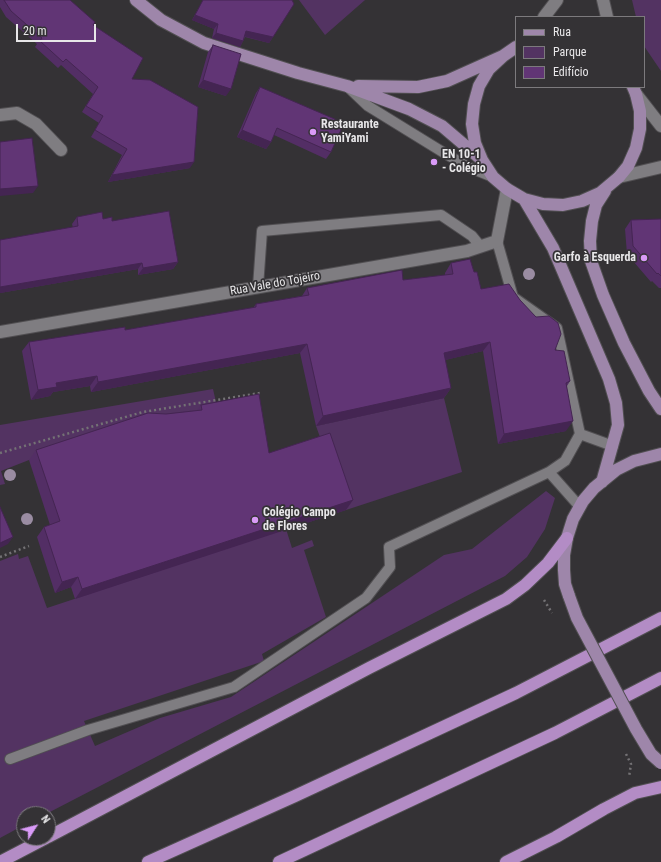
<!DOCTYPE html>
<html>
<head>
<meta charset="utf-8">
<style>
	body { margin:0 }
	#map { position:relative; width:661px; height:862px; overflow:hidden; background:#343235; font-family:"Roboto Condensed",sans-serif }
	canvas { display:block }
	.legend { position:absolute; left:515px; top:16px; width:130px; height:72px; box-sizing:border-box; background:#343235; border:1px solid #7c7a7d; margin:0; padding:5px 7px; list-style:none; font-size:12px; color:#e8e7e9 }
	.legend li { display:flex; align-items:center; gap:8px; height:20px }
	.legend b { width:20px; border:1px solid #7c7a7d }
	.north { position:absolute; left:16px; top:806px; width:40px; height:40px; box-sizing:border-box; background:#343235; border:1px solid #7c7a7d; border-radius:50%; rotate:54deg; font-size:11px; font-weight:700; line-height:16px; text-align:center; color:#e8e7e9 }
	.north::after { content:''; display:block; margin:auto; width:14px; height:18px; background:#d99af7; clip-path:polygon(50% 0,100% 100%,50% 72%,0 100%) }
	.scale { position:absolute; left:16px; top:24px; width:80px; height:18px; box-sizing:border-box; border:2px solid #e8e7e9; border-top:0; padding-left:5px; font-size:12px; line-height:14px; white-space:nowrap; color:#e8e7e9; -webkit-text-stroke:3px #343235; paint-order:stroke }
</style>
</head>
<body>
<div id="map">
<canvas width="661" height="862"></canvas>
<ul class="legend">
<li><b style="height:5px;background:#9e86aa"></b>Rua</li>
<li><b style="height:11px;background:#533362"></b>Parque</li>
<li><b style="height:11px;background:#613575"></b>Edifício</li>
</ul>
<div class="north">N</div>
<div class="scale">20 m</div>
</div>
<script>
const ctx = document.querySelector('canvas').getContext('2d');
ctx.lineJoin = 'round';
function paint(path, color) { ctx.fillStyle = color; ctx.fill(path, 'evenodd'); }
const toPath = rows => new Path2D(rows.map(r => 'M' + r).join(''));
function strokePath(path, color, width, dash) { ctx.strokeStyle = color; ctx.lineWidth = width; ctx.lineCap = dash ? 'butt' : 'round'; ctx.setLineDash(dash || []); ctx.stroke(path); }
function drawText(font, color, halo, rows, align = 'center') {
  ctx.font = font + ' "Roboto Condensed",sans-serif'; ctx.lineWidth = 3.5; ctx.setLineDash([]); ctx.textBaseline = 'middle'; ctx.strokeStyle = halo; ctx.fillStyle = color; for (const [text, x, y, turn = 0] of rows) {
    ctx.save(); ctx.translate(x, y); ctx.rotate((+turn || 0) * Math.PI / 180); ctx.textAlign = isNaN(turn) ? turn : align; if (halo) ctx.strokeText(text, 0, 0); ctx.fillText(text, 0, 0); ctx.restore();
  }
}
const green = toPath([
	[299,0,365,0,325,35],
	[632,0,661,0,661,71,644,46,644,17,636,17],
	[213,389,218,411,29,460,1,471,5,484,0,485,0,425],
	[444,398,462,472,346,510,316,426],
	[546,491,555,498,545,529,527,557,505,576,46,814,24,814,24,825,0,838,0,561,18,554,19,559,28,556,47,608,286,529,292,548,312,540,314,546,304,550,326,617,262,654,264,661,84,721,95,746,160,718,231,697,444,555,472,549]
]);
const path = toPath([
	[0,453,143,412,260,393],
	[0,557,29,546]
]);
const lane = toPath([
	[348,87,368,106,441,151,468,167,493,177],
	[497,241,513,297,557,328,580,434,565,461,549,472,580,507],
	[258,287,262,231,441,215,472,236,481,247],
	[580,434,613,446],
	[10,759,88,730,234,687,366,598,390,567,389,547,549,472]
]);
const street = toPath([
	[636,94,661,126],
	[0,115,17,113,36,124,61,150],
	[619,177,661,167],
	[0,332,467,251,497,241,507,189]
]);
const secondary = toPath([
	[603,0,607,17],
	[544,17,557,0]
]);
const primary = toPath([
	[136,0,161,20,204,43,298,73,347,86,409,109,442,126,482,160],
	[503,56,489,69,479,86,474,104,472,124,475,143,482,160,493,177,507,189,524,199,543,204,563,205,582,201,600,193,619,177,628,166,636,148,640,129,640,111,636,94,633,87],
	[358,86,418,87,447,81,503,56,516,47],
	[605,191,596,205,592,221,590,241,591,261,603,295,624,343,649,391,661,409],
	[524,199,553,248,609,379,616,403,618,425,602,482],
	[569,596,565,584,564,570,564,555,567,538,573,519,583,501,594,488,616,470,634,461,661,454]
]);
const highway = toPath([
	[48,837,369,668,506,599,525,585,548,563,567,538],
	[0,862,46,838],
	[148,862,295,796,516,693,661,618],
	[279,862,555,733,661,678],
	[506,862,556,837,604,809,635,793,661,787]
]);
const pathBridge = toPath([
	[544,600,552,613],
	[626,754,631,764,629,777]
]);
const primaryBridge = toPath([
	[569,596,577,618,636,729,651,754,661,763]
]);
const trees = [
	[529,274],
	[10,475],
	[27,519]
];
const wall = toPath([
	[0,0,70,0,93,25,132,79,190,168,108,182,122,155,91,137,99,123,82,112,93,94,61,65,58,68,35,47,37,44,6,17,0,7],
	[203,0,292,0,273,37,269,43,245,37,240,47,212,38,214,29,192,20],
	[213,45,226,96,198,87,208,52],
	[260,87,331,152,326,159,274,135,271,142,266,149,237,137,256,93],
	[77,217,103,219,112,221,178,262,173,269,138,275,138,269,0,293,0,240,73,228,72,224],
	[661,219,661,288,659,288,652,281,651,282,627,254,625,229,631,220],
	[451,263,474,272,481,289,520,300,555,350,570,381,567,386,566,431,498,444,483,351,445,360,451,388,444,398,316,426,300,353,91,392,90,386,53,392,50,396,31,400,22,351,29,342,125,330,253,308,256,304,302,296,307,288,403,280,445,275,445,273],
	[201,405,269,453,353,500,346,510,75,599,71,587,55,593,37,537,44,527,50,525,29,460,36,450,166,414,197,410]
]);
const shadedWall = toPath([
	[195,15,218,24,214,29,192,20],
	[246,31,273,37,269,43,243,36],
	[216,33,243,41,240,47,212,38],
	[203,80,231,89,226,96,198,87],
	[242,130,271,142,266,149,237,137],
	[194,162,190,168,108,182,112,175],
	[38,186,33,193,0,196,0,189],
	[178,262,173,269,138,275,143,268],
	[142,263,138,269,0,293,0,287],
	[490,342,483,351,437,362,444,353],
	[307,344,300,353,91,392,98,382],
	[97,376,90,386,53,392,50,396,31,400,38,390,56,383],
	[451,388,444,398,316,426,323,416],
	[573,421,566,431,498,444,504,434],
	[353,500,346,510,75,599,82,589],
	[13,537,8,544,0,548,0,543],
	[78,577,71,587,55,593,62,582]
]);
const building = toPath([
	[4,0,70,0,95,22,93,25,143,58,132,79,150,80,198,107,194,162,112,175,127,149,95,130,103,116,86,106,98,87,66,59,63,62,40,41,42,38,11,11,4,0],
	[203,0,292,0,294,4,273,37,246,31,243,41,216,33,218,24,195,15,203,0],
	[213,45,241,54,231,89,203,80,213,45],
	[260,87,344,123,331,152,277,128,271,142,242,130,260,87],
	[32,138,38,186,0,189,0,142,32,138],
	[169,211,178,262,143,268,142,263,0,287,0,240,78,226,77,217,102,212,103,219,112,217,112,221,169,211],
	[661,219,661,276,658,273,657,274,633,246,631,220,661,219],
	[470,259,474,272,477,272,481,289,509,284,520,300,536,317,549,316,558,323,561,334,555,350,564,351,570,381,566,383,573,421,504,434,490,342,444,353,451,388,323,416,307,344,98,382,97,376,56,383,57,387,38,390,29,342,125,327,125,330,256,307,256,304,309,295,307,288,402,270,403,280,453,274,451,263,470,259],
	[259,394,269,453,330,433,353,500,82,589,78,577,62,582,44,527,60,521,36,450,148,413,166,414,202,410,201,405,259,394],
	[0,507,13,537,0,543,0,507]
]);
const markers = [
	[313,132,4,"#d99af7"],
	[434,162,4,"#d99af7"],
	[644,258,4,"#d99af7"],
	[255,520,4,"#d99af7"]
];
const poiNames = [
	["Restaurante",321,125],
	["YamiYami",321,139],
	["EN 10-1",442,155],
	["- Colégio",442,169],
	["Garfo à Esquerda",636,258,"right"],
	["Colégio Campo",263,513],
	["de Flores",263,527]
];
const streetNames = [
	["Rua Vale do Tojeiro",275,284,-10]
];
paint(green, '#533362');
strokePath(lane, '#514f52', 12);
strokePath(street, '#514f52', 14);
strokePath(secondary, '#514f52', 14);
strokePath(primary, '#514f52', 14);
strokePath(highway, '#514f52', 14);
strokePath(path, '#747275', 2.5, [2, 3]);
strokePath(lane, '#7f7d81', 10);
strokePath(street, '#7f7d81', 12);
strokePath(secondary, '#7f7d81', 12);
strokePath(primary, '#9e86aa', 12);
strokePath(highway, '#b38cc5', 12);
strokePath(primaryBridge, '#514f52', 14, []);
strokePath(pathBridge, '#747275', 2.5, [2, 3]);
strokePath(primaryBridge, '#9e86aa', 12);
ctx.fillStyle = '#9a8ca2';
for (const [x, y] of trees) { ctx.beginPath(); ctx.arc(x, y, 6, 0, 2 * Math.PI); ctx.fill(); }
paint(wall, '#532e65');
paint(shadedWall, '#442552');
paint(building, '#613575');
strokePath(building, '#442552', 1);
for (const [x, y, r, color] of markers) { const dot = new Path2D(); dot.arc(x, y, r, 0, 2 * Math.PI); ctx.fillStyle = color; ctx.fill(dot); strokePath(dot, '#343235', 1.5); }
drawText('bold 12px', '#e8e7e9', '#343235', poiNames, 'left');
drawText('12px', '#e8e7e9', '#343235', streetNames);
</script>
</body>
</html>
